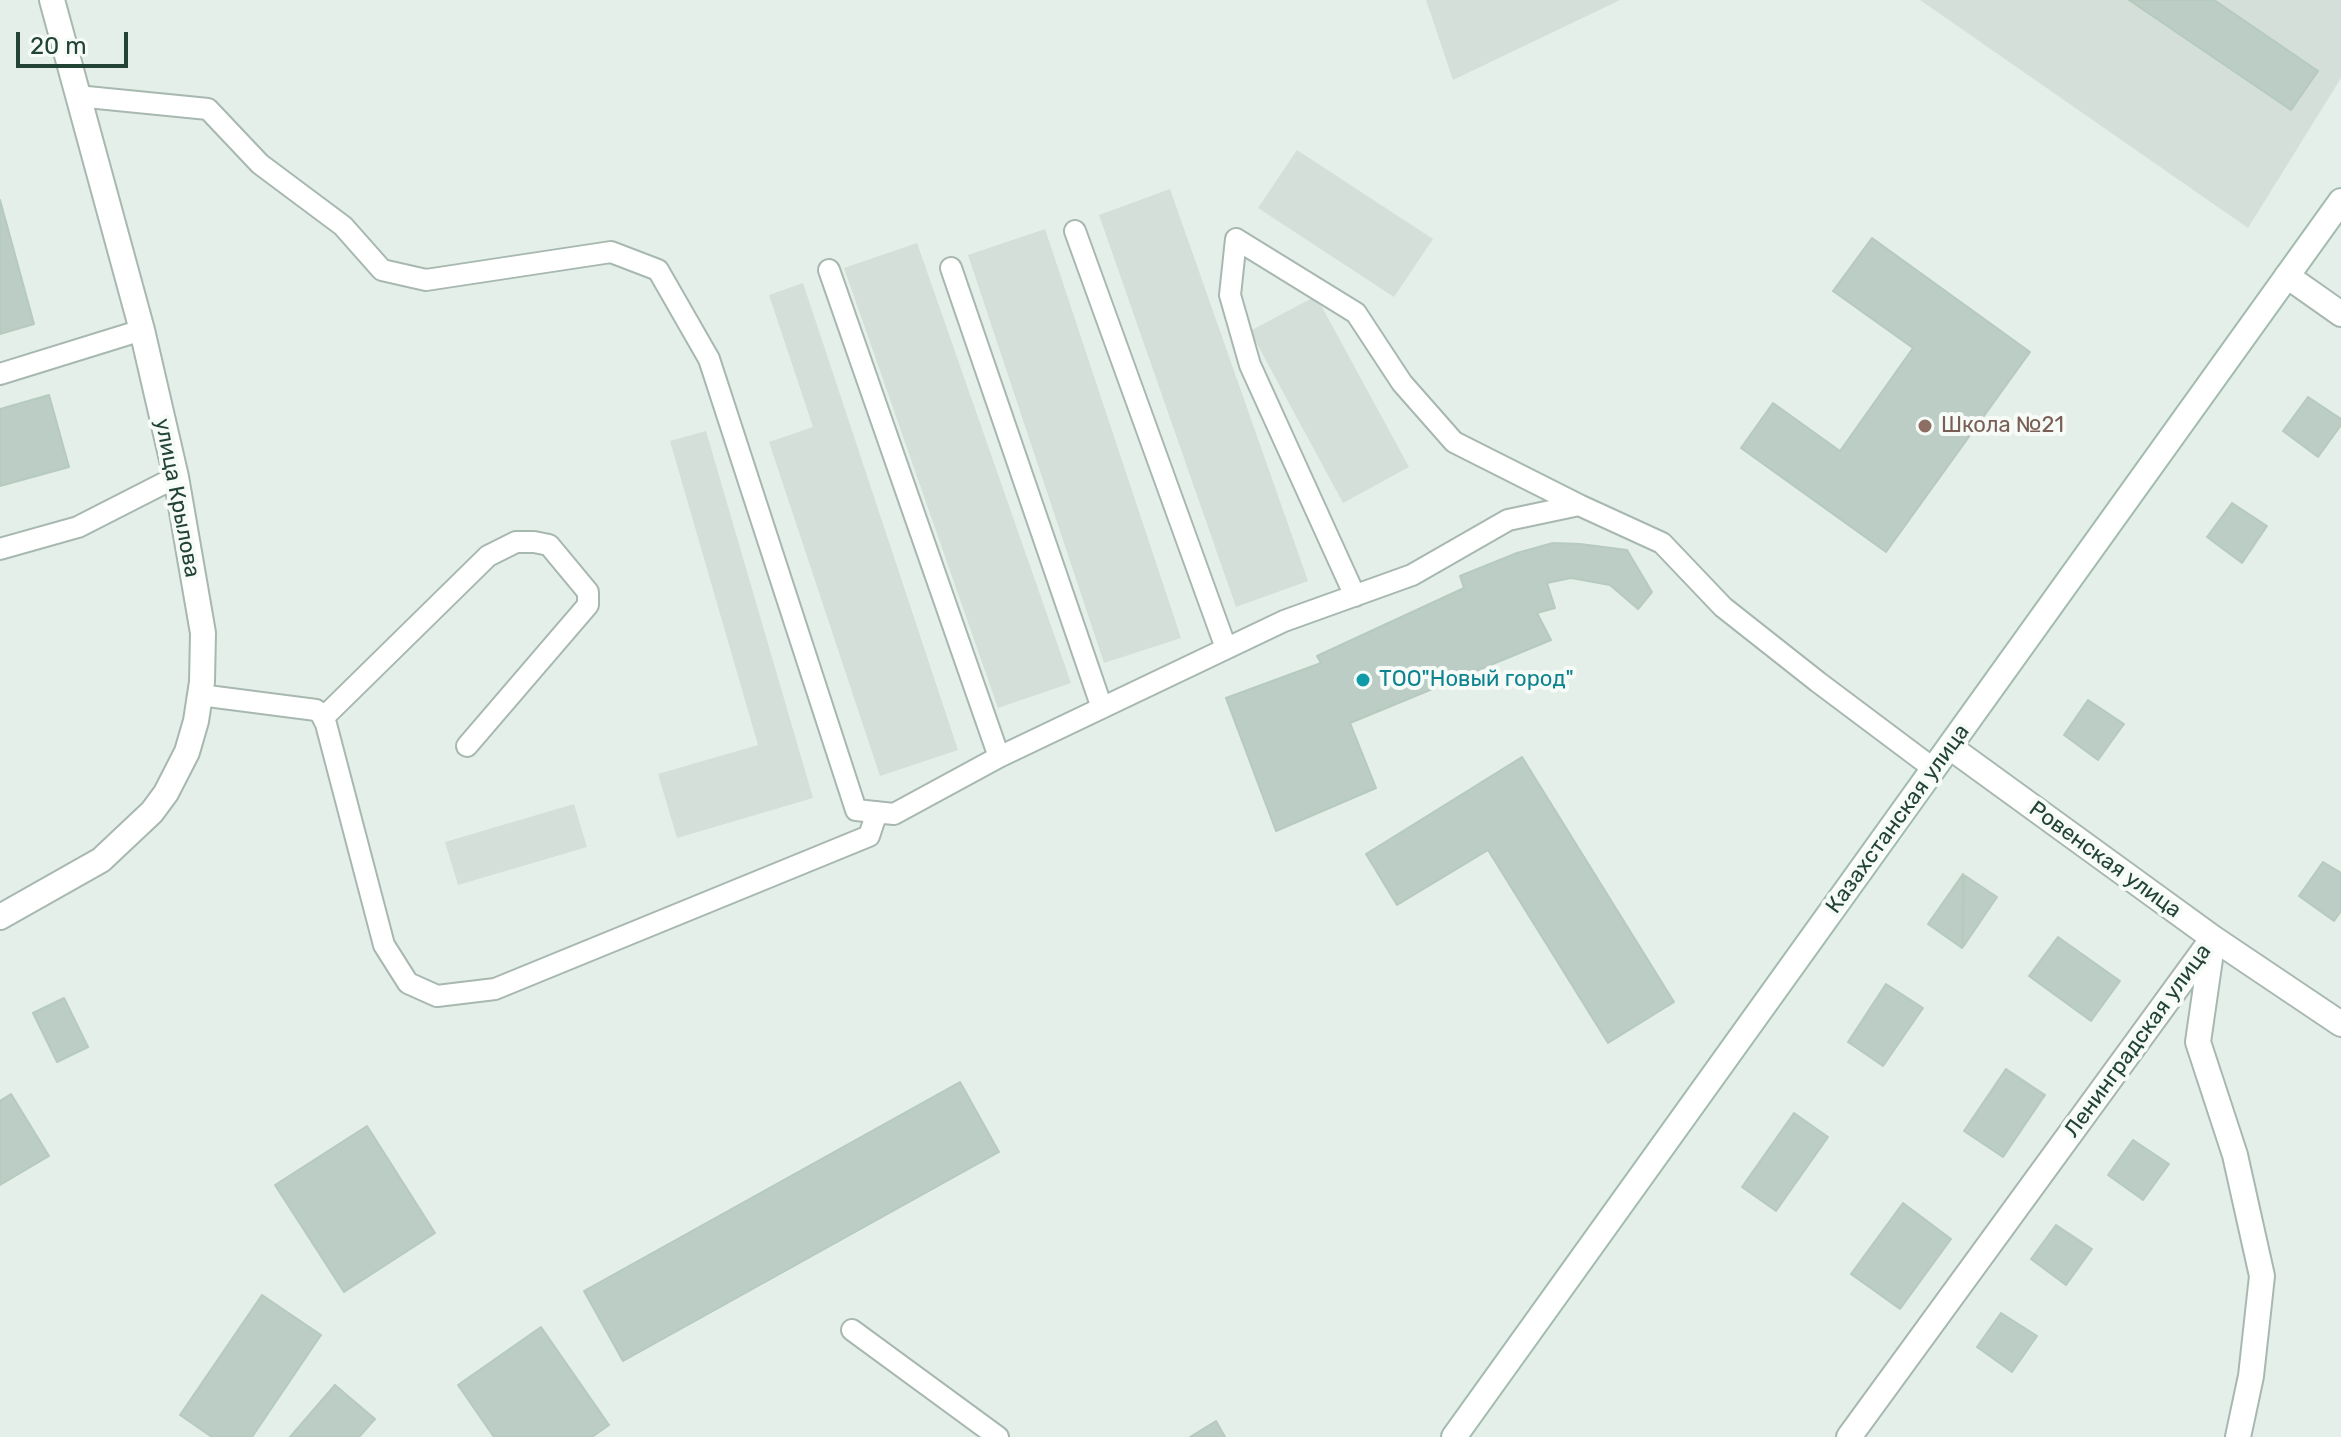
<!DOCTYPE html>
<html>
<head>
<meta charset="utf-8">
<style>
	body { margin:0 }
	#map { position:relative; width:2341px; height:1437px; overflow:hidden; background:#e5efe9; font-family:Rubik,sans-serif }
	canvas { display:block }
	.scale { position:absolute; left:16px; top:32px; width:112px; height:36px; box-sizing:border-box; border:4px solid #224336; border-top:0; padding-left:10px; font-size:24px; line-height:28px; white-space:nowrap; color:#224336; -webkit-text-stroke:6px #f6fbf8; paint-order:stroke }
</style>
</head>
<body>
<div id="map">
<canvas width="2341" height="1437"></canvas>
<div class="scale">20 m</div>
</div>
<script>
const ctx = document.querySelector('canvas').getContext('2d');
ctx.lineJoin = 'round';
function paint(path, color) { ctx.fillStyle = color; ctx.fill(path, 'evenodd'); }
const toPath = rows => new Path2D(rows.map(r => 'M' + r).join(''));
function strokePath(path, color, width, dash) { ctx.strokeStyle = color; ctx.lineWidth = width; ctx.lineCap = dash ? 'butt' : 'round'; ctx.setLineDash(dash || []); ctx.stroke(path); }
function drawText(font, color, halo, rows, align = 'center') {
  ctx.font = font + ' Rubik,sans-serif'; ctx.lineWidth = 8; ctx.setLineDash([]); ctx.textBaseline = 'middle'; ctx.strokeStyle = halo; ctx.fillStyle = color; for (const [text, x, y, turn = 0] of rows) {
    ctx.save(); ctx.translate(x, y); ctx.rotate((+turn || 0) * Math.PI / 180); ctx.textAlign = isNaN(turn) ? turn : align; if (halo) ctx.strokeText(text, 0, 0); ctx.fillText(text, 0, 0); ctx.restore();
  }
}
const built = toPath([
	[1426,0,1620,0,1453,80],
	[1920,0,2341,0,2341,78,2248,228],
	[1297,150,1433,239,1394,297,1258,208],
	[1170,189,1308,581,1236,607,1099,215],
	[1045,229,1181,638,1104,663,968,255],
	[917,243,1071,683,998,708,844,268],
	[803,283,958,750,880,776,769,442,813,427,769,295],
	[1316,296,1409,467,1343,503,1250,331],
	[706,431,813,798,677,838,658,774,758,745,670,441],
	[574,804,587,847,458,885,445,842]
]);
const building = toPath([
	[2129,0,2214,0,2318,71,2291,110,2129,0],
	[0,200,34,324,0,334,0,200],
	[1872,238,2030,352,1886,552,1741,448,1773,403,1840,451,1913,348,1833,291,1872,238],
	[49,395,69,467,0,486,0,409,49,395],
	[2308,397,2341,419,2341,425,2318,457,2283,431,2308,397],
	[2232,503,2267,526,2242,563,2207,537,2232,503],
	[1553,543,1580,544,1627,550,1652,592,1638,609,1610,585,1571,578,1547,583,1555,608,1537,613,1551,640,1350,723,1376,788,1276,831,1226,698,1321,663,1317,656,1464,588,1460,576,1517,553,1553,543],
	[2088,700,2124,724,2098,760,2064,735,2088,700],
	[1522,757,1674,1002,1608,1043,1488,850,1397,905,1366,854,1522,757],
	[2323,862,2341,873,2341,911,2334,921,2299,896,2323,862],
	[1963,874,1962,948,1928,924,1963,874],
	[1964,875,1997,897,1963,947,1964,875],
	[2058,937,2120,981,2091,1021,2029,976,2058,937],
	[1886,984,1923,1008,1883,1066,1848,1042,1886,984],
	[64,998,88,1047,57,1062,33,1013,64,998],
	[2006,1069,2045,1095,2003,1157,1964,1131,2006,1069],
	[960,1082,999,1152,623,1361,584,1291,960,1082],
	[11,1094,49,1156,0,1185,0,1101,11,1094],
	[1794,1113,1828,1137,1776,1211,1742,1187,1794,1113],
	[367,1126,435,1233,344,1292,275,1185,367,1126],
	[2133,1140,2169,1164,2143,1200,2108,1175,2133,1140],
	[1903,1203,1951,1239,1900,1309,1851,1274,1903,1203],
	[2056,1225,2092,1249,2066,1285,2031,1259,2056,1225],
	[262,1295,321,1335,252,1437,212,1437,180,1415,262,1295],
	[2001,1313,2037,1336,2012,1372,1977,1347,2001,1313],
	[541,1327,609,1425,592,1437,494,1437,458,1385,541,1327],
	[335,1385,375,1419,359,1437,290,1437,335,1385],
	[1216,1421,1225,1437,1190,1437,1216,1421]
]);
const service = toPath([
	[77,96,208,109,260,164,343,226,382,270,426,280,611,252,658,270,709,359,856,810,894,814,999,757,829,270],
	[1075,231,1226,648],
	[951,268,1102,708],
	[0,374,142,330],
	[0,549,78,527,176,477],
	[1355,596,1250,365,1230,295,1236,239,1356,313,1402,383,1454,442,1579,505],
	[200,695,316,710,321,714,326,724,384,945,408,983,437,996,495,989,869,836,877,812],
	[323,718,488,556,516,542,534,542,549,545,588,592,588,605,467,746],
	[999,757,1284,621,1412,575,1508,520,1579,505,1662,543,1723,607,1818,682,1934,769],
	[852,1330,998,1437]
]);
const minor = toPath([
	[2287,276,2341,314],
	[1950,747,2213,938,2341,1024],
	[1849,1437,2213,938,2198,1042,2235,1155,2262,1276,2251,1376,2238,1437]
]);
const tertiary = toPath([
	[0,917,101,860,152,812,166,793,187,752,196,721,202,682,203,633,176,477,142,330,52,0]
]);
const secondary = toPath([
	[1454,1437,2341,201]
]);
const markers = [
	[1925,426,8,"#8d6e63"],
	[1363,680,8,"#0f9aa8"]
];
const educationNames = [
	["Школа №21",1941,426]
];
const streetNames = [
	["улица Крылова",177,498,79],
	["Казахстанская улица",1898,819,-54],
	["Ровенская улица",2105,860,36],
	["Ленинградская улица",2138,1041,-54]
];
const cultureNames = [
	["ТОО\"Новый город\"",1379,680]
];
paint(built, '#d3dfd8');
paint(building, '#bccdc5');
strokePath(building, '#b6cabf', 2);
strokePath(service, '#a7b8b0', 24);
strokePath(minor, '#a7b8b0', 28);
strokePath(tertiary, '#a7b8b0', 28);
strokePath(secondary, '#a2bcb0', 28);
strokePath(service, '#fff', 20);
strokePath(minor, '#fff', 24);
strokePath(tertiary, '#fff', 24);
strokePath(secondary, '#fff', 24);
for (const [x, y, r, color] of markers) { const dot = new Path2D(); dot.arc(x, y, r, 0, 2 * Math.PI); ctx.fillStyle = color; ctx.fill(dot); strokePath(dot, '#f6fbf8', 3); }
drawText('22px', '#785e54', '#f6fbf8', educationNames, 'left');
drawText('22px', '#224336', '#f6fbf8', streetNames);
drawText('22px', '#0d838f', '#f6fbf8', cultureNames, 'left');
</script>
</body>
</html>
